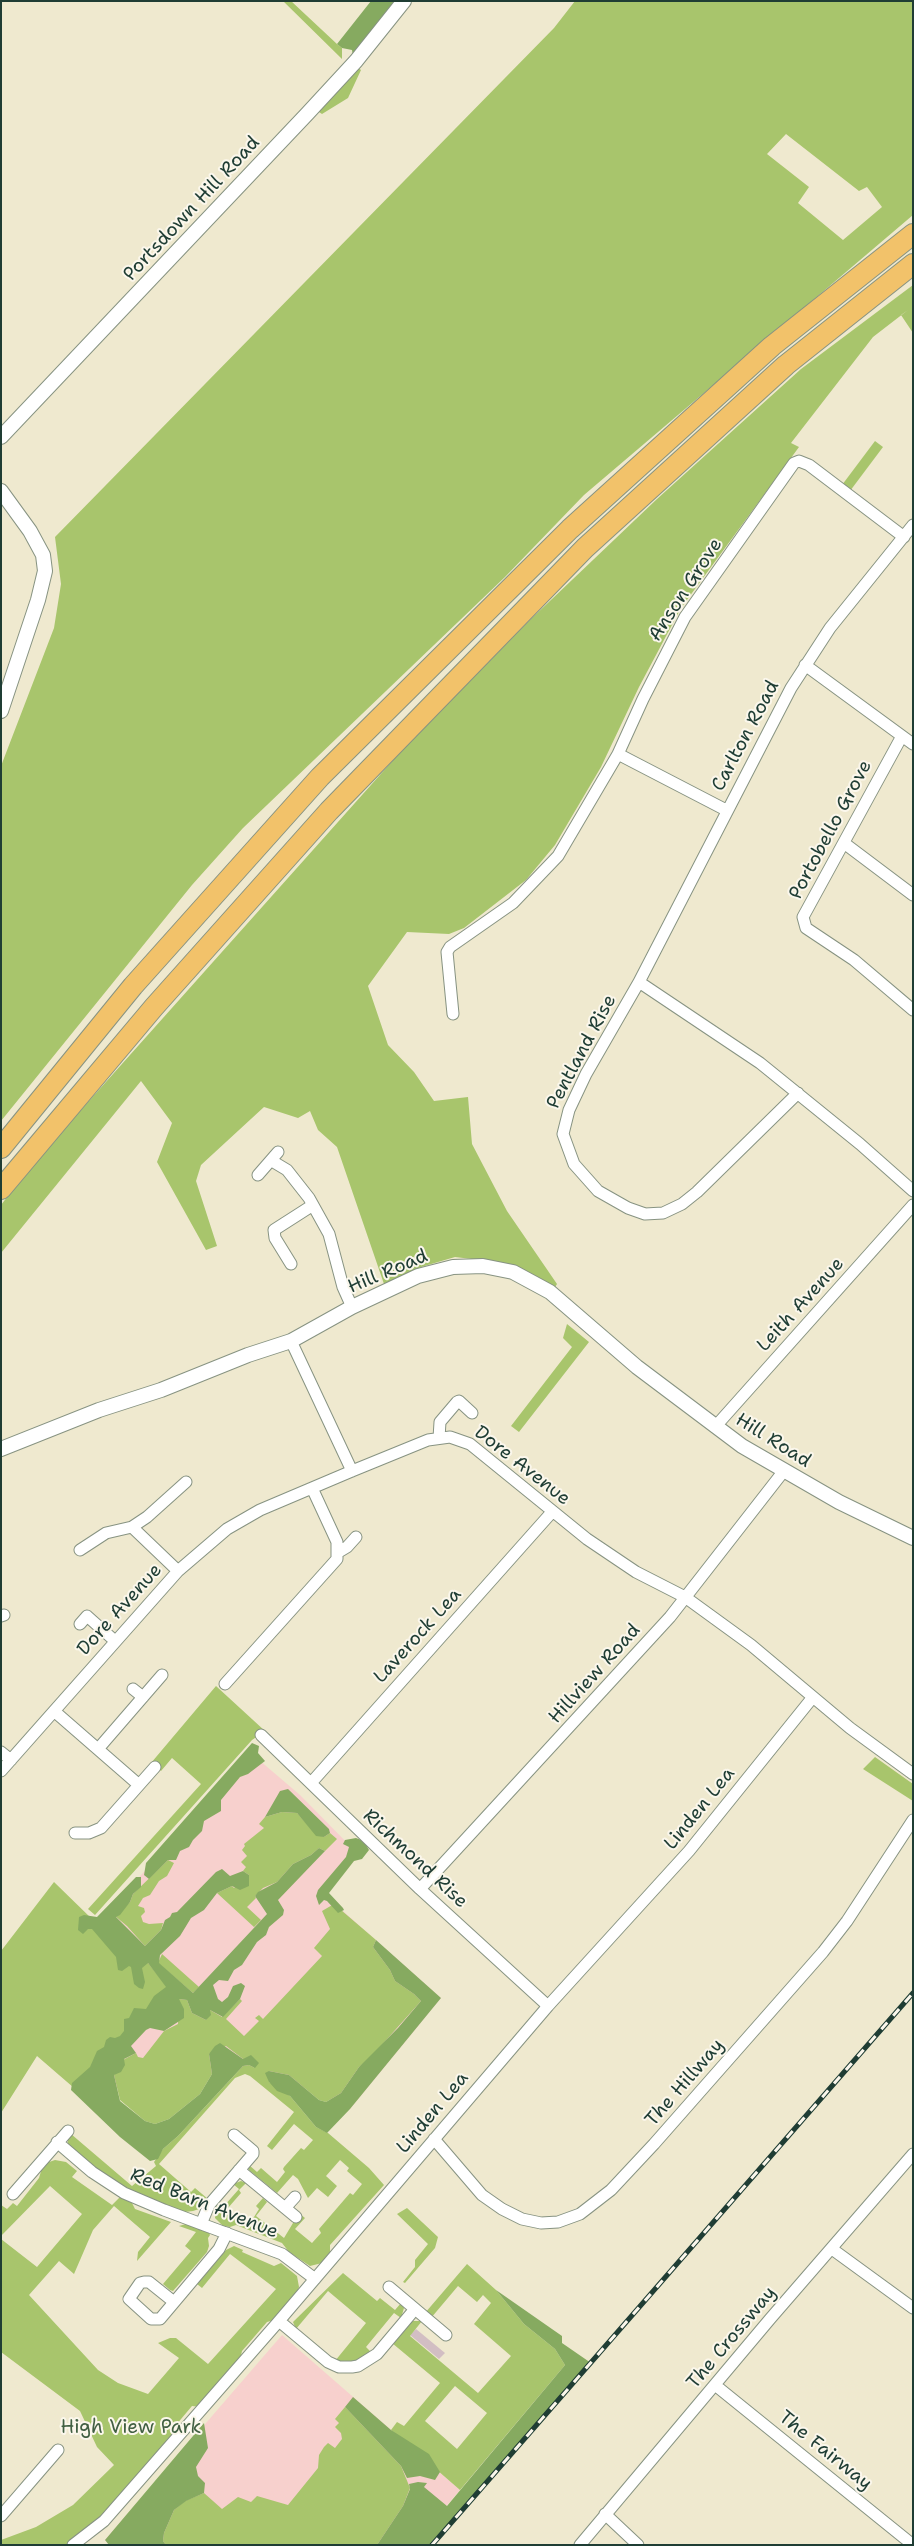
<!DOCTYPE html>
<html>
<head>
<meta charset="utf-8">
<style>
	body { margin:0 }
	#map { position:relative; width:914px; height:2546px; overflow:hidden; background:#efe9cf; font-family:"Shantell Sans",sans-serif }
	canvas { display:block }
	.frame { position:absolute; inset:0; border:2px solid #1f3d34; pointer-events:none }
</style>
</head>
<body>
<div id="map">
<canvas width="914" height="2546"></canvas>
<div class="frame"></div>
</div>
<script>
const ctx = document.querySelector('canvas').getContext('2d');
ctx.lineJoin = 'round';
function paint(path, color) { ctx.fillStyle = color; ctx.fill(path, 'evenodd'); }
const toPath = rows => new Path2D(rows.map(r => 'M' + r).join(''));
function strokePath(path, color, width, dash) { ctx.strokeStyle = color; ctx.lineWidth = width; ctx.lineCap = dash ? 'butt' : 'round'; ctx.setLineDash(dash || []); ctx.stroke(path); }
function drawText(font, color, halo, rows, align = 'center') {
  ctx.font = font + ' "Shantell Sans",sans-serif'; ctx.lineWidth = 4; ctx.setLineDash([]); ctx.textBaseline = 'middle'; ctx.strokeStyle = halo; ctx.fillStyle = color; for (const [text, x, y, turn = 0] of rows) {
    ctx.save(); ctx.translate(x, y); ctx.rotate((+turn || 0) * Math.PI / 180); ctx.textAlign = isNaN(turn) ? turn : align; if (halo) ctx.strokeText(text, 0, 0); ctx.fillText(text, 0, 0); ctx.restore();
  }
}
const built = toPath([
	[252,1754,300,1795,359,1855,325,1895,441,1998,350,2109,258,2067,81,2094,98,1922],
	[282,2335,460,2490,413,2545,109,2545,105,2540]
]);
const industrial = toPath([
	[416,2329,445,2353,439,2359,410,2335]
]);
const green = toPath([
	[283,1,291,1,337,44,342,48,342,59],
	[575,1,913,1,913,215,584,495,505,577,243,828,192,885,1,1121,1,766,54,628,61,584,55,537,554,28],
	[786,134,859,191,867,187,882,207,843,240,798,203,809,187,767,154],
	[357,67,361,70,348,98,322,114,319,112],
	[913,285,913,333,901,315,908,310,873,337,791,443,799,447,681,608,639,687,601,767,555,845,526,880,464,928,449,934,407,932,368,986,388,1045,414,1072,434,1101,468,1097,472,1144,507,1211,557,1284,554,1289,537,1277,505,1263,455,1257,421,1267,384,1284,337,1147,318,1130,310,1111,298,1118,264,1107,201,1165,196,1181,217,1246,206,1250,157,1162,172,1123,141,1081,1,1253,1,1205,30,1167,404,748,531,619,657,499,801,369],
	[875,441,883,447,850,491,842,485],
	[567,1324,589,1342,519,1432,511,1426,572,1347,563,1338],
	[216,1686,265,1731,252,1740,95,1915,88,1909,201,1784,172,1758,161,1771,151,1763],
	[875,1757,913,1784,913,1801,863,1769],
	[282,1812,297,1813,312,1830,324,1837,330,1833,337,1839,325,1851,319,1848,311,1855,293,1864,277,1882,263,1888,255,1896,256,1898,247,1907,261,1920,254,1927,217,1893,232,1886,234,1888,249,1875,243,1871,246,1867,241,1862,247,1856,242,1850,245,1846,244,1844,264,1828,259,1824,265,1817],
	[168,1860,174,1863,167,1876,159,1881,150,1895,143,1898,138,1906,144,1908,145,1912,141,1916,143,1922,149,1924,163,1923,161,1930,145,1946,127,1926,115,1916,130,1902,133,1894],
	[54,1882,93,1920,148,1963,173,1994,81,2094,37,2056,1,2113,1,1951],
	[334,1904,376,1940,373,1947,390,1970,395,1981,414,1994,421,2001,371,2057,359,2067,341,2093,326,2102,319,2100,289,2075,269,2071,269,2082,290,2096,316,2127,328,2133,369,2168,384,2185,330,2245,330,2252,322,2263,310,2266,289,2252,282,2243,236,2225,230,2227,223,2226,215,2218,215,2209,218,2201,224,2206,239,2189,233,2184,241,2181,246,2183,239,2190,241,2193,228,2208,249,2225,259,2209,256,2206,263,2198,267,2202,256,2216,284,2238,299,2213,305,2218,295,2229,312,2243,321,2233,319,2229,350,2193,353,2195,362,2184,347,2171,349,2168,340,2160,326,2176,337,2186,328,2197,317,2188,308,2198,298,2179,293,2175,277,2193,249,2170,249,2165,257,2172,261,2168,277,2182,285,2172,283,2169,284,2167,301,2148,304,2150,313,2140,294,2124,272,2150,267,2146,294,2112,250,2076,245,2074,235,2078,159,2164,191,2192,195,2188,208,2199,199,2209,193,2211,185,2212,132,2192,95,2168,68,2145,68,2140,71,2134,132,2186,156,2166,154,2162,163,2149,178,2136,243,2066,249,2065,255,2068,226,2046,209,2054,212,2074,200,2094,169,2119,155,2124,145,2121,120,2100,114,2075,123,2060,136,2053,138,2057,143,2058,164,2031,178,2024,179,1999,187,2000,192,2013,206,2020,210,2010,222,2017,240,1999,242,2001,226,2019,244,2036,259,2021,255,2018,259,2015,263,2019,322,1956,314,1948,330,1929,322,1911],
	[162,1954,199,1987,193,1993,158,1963],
	[55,2160,66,2162,77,2171,72,2177,112,2205,121,2196,131,2201,135,2209,171,2222,137,2261,138,2252,150,2237,114,2206,93,2230,74,2274,59,2261,29,2295,98,2370,118,2383,148,2394,179,2358,158,2343,170,2338,176,2338,208,2364,276,2289,230,2254,202,2288,197,2284,226,2250,234,2246,243,2250,242,2252,274,2266,281,2263,297,2276,299,2287,297,2293,274,2320,267,2322,242,2351,240,2360,200,2407,192,2406,176,2425,177,2434,99,2522,68,2545,1,2545,1,2540,36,2527,73,2505,114,2465,97,2447,80,2411,1,2352,1,2239,37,2267,82,2214,50,2186,1,2236,1,2205,7,2209,13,2203,17,2206,39,2178,42,2168,46,2163],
	[407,2208,438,2237,435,2248,405,2283,403,2282,415,2267,415,2260,428,2244,397,2214],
	[186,2224,208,2231,210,2235,208,2238,209,2246,207,2252,173,2291,170,2290,163,2284,191,2251,185,2246,196,2232,179,2226],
	[467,2264,496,2290,524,2324,555,2349,565,2365,460,2490,391,2430,397,2422,404,2426,440,2383,392,2343,412,2321,422,2321,410,2336,478,2393,511,2356,474,2324,491,2303,483,2295,477,2302,458,2286,431,2318,425,2313],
	[455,2386,487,2413,457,2449,425,2421],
	[343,2273,377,2301,380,2298,395,2310,401,2303,404,2308,401,2318,394,2313,366,2347,372,2353,353,2363,335,2361,366,2323,328,2291,296,2329,293,2322],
	[345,2407,401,2466,410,2488,403,2506,377,2545,166,2545,163,2541,164,2533,174,2510,185,2501,204,2493,222,2509,238,2497,251,2502,257,2496,288,2505,318,2468,319,2455,324,2447,328,2443,335,2448,342,2439,341,2433,335,2427,339,2423,335,2419]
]);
const forest = toPath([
	[371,1,399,1,353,56,352,50,342,48,337,44],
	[252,1743,259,1746,258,1753,265,1761,248,1774,240,1777,221,1800,221,1811,204,1821,202,1831,193,1840,189,1847,180,1851,176,1860,168,1860,149,1879,144,1875,146,1863],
	[288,1789,329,1829,330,1833,324,1837,316,1836,297,1813,282,1812,265,1817,280,1791],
	[356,1838,364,1841,369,1850,362,1859,354,1861,329,1893,343,1908,344,1910,338,1913,327,1901,324,1900,319,1905,316,1896,318,1890,346,1857,349,1847,343,1844,345,1840],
	[319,1848,325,1851,278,1900,284,1910,283,1915,269,1927,266,1935,257,1942,242,1965,234,1970,228,1981,219,1980,213,1985,218,1999,222,2002,228,1997,233,1986,241,1983,245,1986,240,1999,223,2017,210,2010,211,2015,206,2020,192,2013,187,2000,179,1999,184,2009,184,2018,164,2031,150,2028,146,2030,131,2046,136,2053,124,2059,125,2065,121,2072,114,2075,120,2101,145,2121,155,2124,169,2119,200,2094,212,2074,209,2054,215,2046,220,2043,243,2059,251,2055,259,2063,255,2068,249,2065,243,2066,178,2136,163,2149,158,2159,150,2161,120,2137,71,2090,72,2083,90,2067,97,2051,104,2047,106,2040,110,2037,115,2038,120,2036,124,2031,124,2019,129,2018,134,2008,146,2009,154,1996,166,1987,148,1963,142,1968,145,1982,143,1989,139,1988,134,1984,131,1967,129,1966,122,1971,118,1970,116,1957,92,1929,88,1929,83,1934,78,1930,79,1917,84,1915,97,1917,136,1877,141,1877,141,1887,133,1894,130,1902,120,1915,116,1917,145,1946,161,1930,165,1920,170,1917,172,1913,177,1912,216,1872,222,1869,230,1876,243,1871,249,1875,249,1886,240,1890,232,1886,217,1893,204,1910,191,1918,180,1936,160,1955,159,1963,193,1993,267,1914,255,1896,258,1892,277,1882,293,1864,311,1855],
	[376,1940,441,1998,350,2109,327,2133,316,2127,290,2096,277,2091,269,2082,265,2073,269,2071,289,2075,319,2100,326,2102,341,2093,359,2067,398,2028,421,2001,414,1994,395,1981,390,1970,373,1947],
	[496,2290,562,2336,562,2343,591,2363,430,2545,377,2545,403,2506,410,2489,409,2484,418,2482,427,2483,424,2487,447,2506,565,2365,555,2349,524,2324],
	[353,2397,391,2430,429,2454,440,2472,435,2480,420,2476,407,2478,401,2466,345,2407],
	[204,2423,208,2448,196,2467,198,2476,205,2483,204,2493,186,2501,174,2510,164,2533,163,2541,166,2545,109,2545,105,2540]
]);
const minor = toPath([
	[805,665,913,744],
	[902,736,803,917,806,928,854,960,913,1010],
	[618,754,726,810],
	[844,843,913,895],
	[639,982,791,688,830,628,913,525],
	[453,1014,447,952,450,947,513,903,558,856,618,754,643,699,685,617,794,463,799,461,809,465,904,537],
	[798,1093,697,1192,682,1204,663,1213,645,1214,628,1208,598,1191,574,1164,563,1134,569,1110,586,1074,639,982,760,1063,860,1144,913,1191],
	[272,1161,287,1170,309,1198,329,1234,343,1287,352,1307],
	[258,1175,278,1152],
	[291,1264,275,1238,274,1230,313,1205],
	[291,1341,352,1471],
	[715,1427,913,1205],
	[439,1438,440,1422,457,1402,459,1401,472,1413],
	[132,1527,178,1571],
	[80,1550,106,1533,132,1527,147,1517,186,1482],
	[337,1553,347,1547,356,1537],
	[1,1616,4,1615],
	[80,1624,87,1616,115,1641],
	[225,1684,337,1559,337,1542,312,1488],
	[133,1689,143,1697],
	[54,1711,139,1785],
	[261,1735,420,1889,548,2006],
	[98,1749,162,1675],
	[1,1752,11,1760],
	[1,1771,178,1571,227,1529,260,1510,352,1471,428,1440,450,1437,470,1444,587,1539,636,1572,685,1597,751,1645,850,1728,913,1774],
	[311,1783,552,1512],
	[75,1833,89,1833,101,1828,155,1767],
	[420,1889,670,1617,783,1472],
	[434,2139,482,2195,502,2209,522,2219,541,2223,558,2222,580,2214,611,2190,654,2144,823,1952,847,1921,913,1820],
	[57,2142,92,2172,124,2193,164,2210,282,2254,315,2279],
	[239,2170,296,2217],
	[13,2194,68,2131],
	[285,2208,295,2197],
	[201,2224,209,2205,253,2154,253,2151,234,2135],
	[832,2249,913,2308],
	[389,2287,446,2335],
	[174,2302,149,2282,144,2282,140,2283,129,2299,151,2319,160,2319,219,2249,227,2233],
	[279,2321,328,2362,339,2367,352,2367,358,2366,377,2354,415,2309],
	[715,2385,913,2545],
	[605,2514,638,2545],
	[1,2516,58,2450],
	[73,2545,104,2521,279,2321,548,2006,689,1851,813,1697],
	[580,2545,770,2319,913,2154]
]);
const tertiary = toPath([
	[1,437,307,114,356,61,404,1],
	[1,491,30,531,43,555,45,571,38,600,1,711],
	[1,1449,99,1410,161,1390,248,1355,291,1341,352,1307,418,1276,453,1267,483,1266,513,1272,550,1292,637,1367,742,1446,839,1502,913,1538]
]);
const motorway = toPath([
	[1,1148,133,986,320,777,570,529,772,346,913,234],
	[1,1189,154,1007,329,811,585,548,786,365,913,264]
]);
const rail = toPath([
	[432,2545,913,1993]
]);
const streetNames = [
	["Portsdown Hill Road",192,209,-47],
	["Anson Grove",686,590,-57],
	["Carlton Road",746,736,-62],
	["Portobello Grove",831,830,-62],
	["Pentland Rise",582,1052,-62],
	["Hill Road",388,1272,-23],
	["Leith Avenue",801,1305,-48],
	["Hill Road",773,1441,32],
	["Dore Avenue",522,1466,38],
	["Dore Avenue",120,1610,-48],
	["Laverock Lea",418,1636,-48],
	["Hillview Road",595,1674,-48],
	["Linden Lea",700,1809,-51],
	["Richmond Rise",415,1859,43],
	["The Hillway",685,2083,-49],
	["Linden Lea",433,2113,-50],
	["Red Barn Avenue",204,2204,22],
	["The Crossway",732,2338,-50],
	["The Fairway",825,2451,39]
];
const parkNames = [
	["High View Park",131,2428]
];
paint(built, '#f7d0cd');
paint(industrial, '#d2bec3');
paint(green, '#a8c56c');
paint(forest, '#86aa60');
strokePath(minor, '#879382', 13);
strokePath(tertiary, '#879382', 16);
strokePath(motorway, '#879382', 22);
strokePath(minor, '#fff', 11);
strokePath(tertiary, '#fff', 14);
strokePath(motorway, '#f2c26a', 20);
strokePath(rail, '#1f3d34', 5);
strokePath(rail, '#fbf7ec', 3, [9]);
drawText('19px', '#1f3d34', '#fbf7ec', streetNames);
drawText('19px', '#415f42', '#fbf7ec', parkNames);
</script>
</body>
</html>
